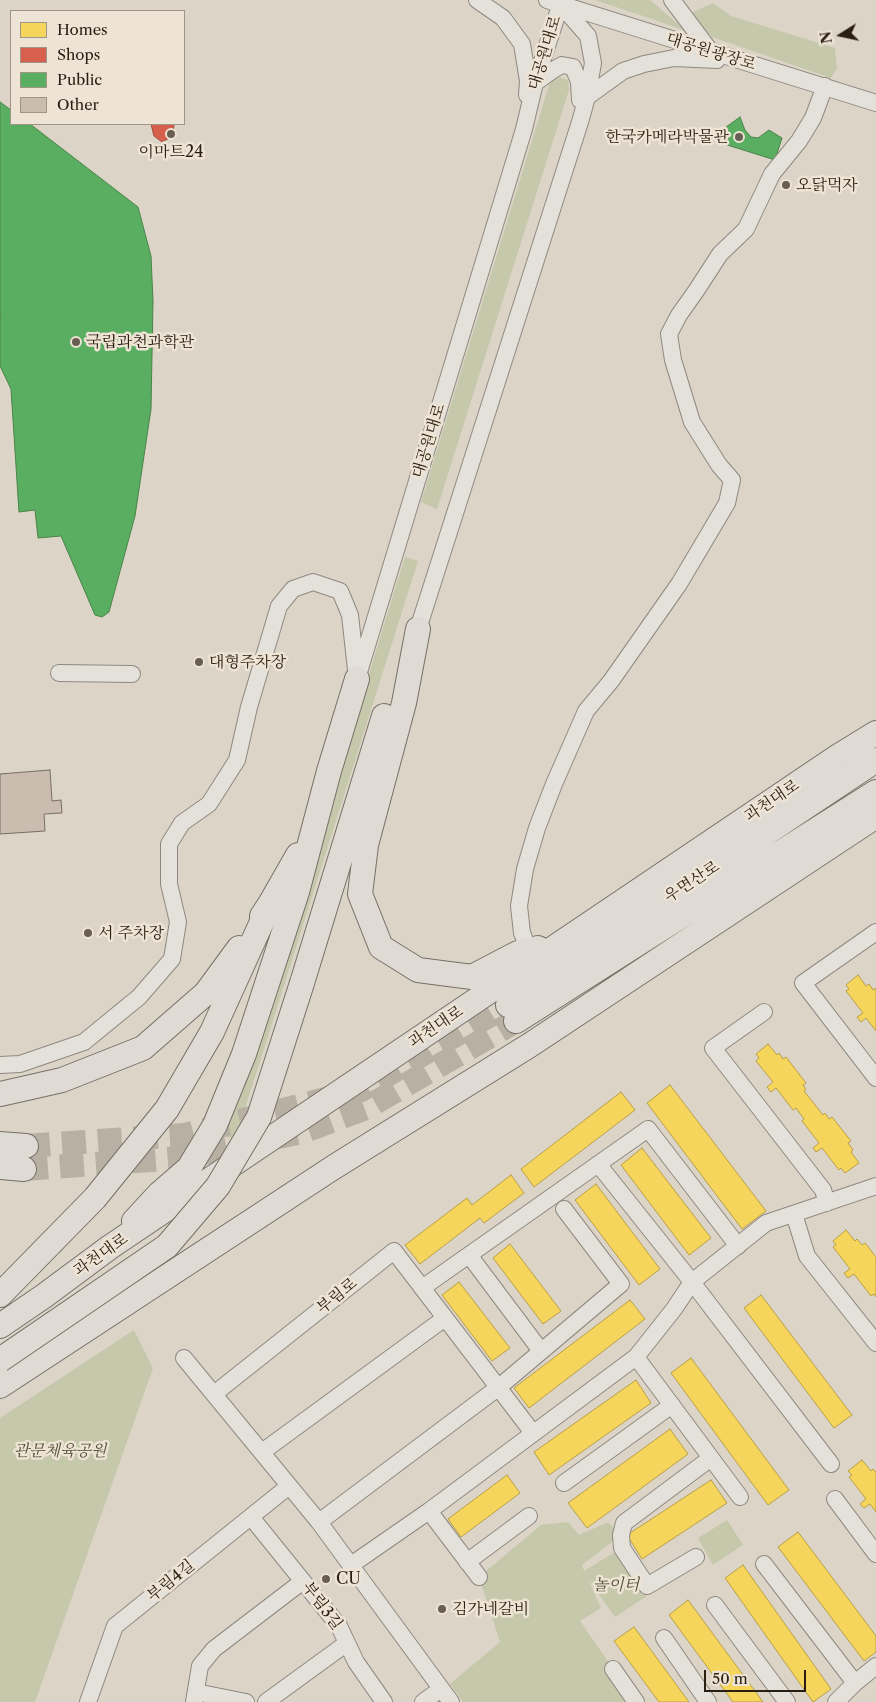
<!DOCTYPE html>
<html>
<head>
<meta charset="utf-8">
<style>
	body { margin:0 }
	#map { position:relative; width:876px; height:1702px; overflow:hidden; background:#dcd4c7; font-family:"Libre Caslon Text",serif }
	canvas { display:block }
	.legend { position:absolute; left:10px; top:10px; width:175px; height:115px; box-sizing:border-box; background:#eee4d5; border:1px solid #9f9587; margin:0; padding:6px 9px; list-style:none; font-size:15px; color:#291e11 }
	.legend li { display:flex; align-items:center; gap:10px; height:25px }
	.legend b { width:25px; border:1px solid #9f9587 }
	.north { position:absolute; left:816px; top:10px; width:50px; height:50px; -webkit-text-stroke:4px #eee4d5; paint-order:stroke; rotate:260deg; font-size:14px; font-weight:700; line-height:20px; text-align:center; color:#291e11 }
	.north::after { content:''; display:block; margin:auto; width:18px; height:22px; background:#291e11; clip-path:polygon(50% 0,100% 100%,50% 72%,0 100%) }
	.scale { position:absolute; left:704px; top:1670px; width:102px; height:22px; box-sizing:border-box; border:2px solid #291e11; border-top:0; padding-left:6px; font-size:15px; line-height:18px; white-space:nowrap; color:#291e11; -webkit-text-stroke:4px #eee4d5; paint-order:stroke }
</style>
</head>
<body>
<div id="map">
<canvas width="876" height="1702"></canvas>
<ul class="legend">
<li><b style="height:14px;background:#f6d55c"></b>Homes</li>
<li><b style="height:14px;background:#d6604d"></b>Shops</li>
<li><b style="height:14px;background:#5aae61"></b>Public</li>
<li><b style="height:14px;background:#cabcaf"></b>Other</li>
</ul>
<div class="north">N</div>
<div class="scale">50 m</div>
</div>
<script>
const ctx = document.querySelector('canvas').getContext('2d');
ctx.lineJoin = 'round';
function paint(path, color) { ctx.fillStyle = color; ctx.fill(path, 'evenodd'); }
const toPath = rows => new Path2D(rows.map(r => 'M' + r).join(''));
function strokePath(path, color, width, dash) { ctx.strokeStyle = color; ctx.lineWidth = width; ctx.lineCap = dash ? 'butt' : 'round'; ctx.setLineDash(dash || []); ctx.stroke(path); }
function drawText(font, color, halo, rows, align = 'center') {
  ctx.font = font + ' "Libre Caslon Text","Noto Serif KR",serif'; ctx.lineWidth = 5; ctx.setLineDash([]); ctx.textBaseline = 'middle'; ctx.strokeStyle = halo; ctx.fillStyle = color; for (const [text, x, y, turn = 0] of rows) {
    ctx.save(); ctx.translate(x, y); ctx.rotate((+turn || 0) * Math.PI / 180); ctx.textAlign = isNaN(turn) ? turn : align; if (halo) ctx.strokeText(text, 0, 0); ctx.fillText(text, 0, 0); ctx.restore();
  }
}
const green = toPath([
	[595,0,650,0,686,31,649,18],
	[713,3,731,16,835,48,837,68,831,78,712,37,691,13],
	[559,77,568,80,569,90,437,509,421,502,550,82],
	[405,557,418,561,257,1071,235,1139,219,1135,318,839],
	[134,1330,153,1368,35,1702,0,1702,0,1418],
	[727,1520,743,1545,713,1565,698,1538],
	[568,1522,579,1535,608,1522,621,1535,582,1565,584,1571,615,1552,647,1596,615,1617,588,1579,601,1608,580,1621,636,1702,463,1702,450,1684,500,1642,479,1577,541,1525]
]);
const homes = toPath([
	[858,975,866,986,869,984,873,990,876,988,876,1031,866,1018,861,1022,857,1017,863,1013,846,991,849,989,846,985,858,975],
	[768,1044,777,1055,779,1053,783,1059,786,1057,806,1083,803,1085,806,1090,804,1091,823,1115,825,1113,829,1119,832,1117,851,1141,848,1143,853,1150,851,1152,859,1163,845,1173,841,1168,839,1170,822,1148,816,1152,813,1148,819,1143,802,1121,804,1119,796,1108,793,1110,776,1088,771,1092,767,1087,773,1082,756,1061,759,1058,756,1054,768,1044],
	[670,1085,766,1211,742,1229,647,1103,670,1085],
	[621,1092,635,1110,534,1187,521,1169,621,1092],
	[642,1148,711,1238,689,1255,621,1165,642,1148],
	[511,1175,524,1193,484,1223,480,1218,420,1264,405,1245,467,1198,472,1205,511,1175],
	[596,1184,660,1269,639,1285,575,1200,596,1184],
	[846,1230,855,1241,857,1239,862,1245,865,1243,876,1257,876,1297,874,1294,871,1296,854,1274,848,1278,844,1273,850,1269,833,1247,836,1245,833,1241,846,1230],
	[510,1244,561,1311,543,1324,493,1258,510,1244],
	[459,1282,510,1348,492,1361,442,1295,459,1282],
	[761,1295,852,1415,834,1428,744,1308,761,1295],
	[630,1300,645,1319,529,1408,514,1388,630,1300],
	[691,1358,789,1490,768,1505,671,1373,691,1358],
	[636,1380,651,1403,549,1475,534,1452,636,1380],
	[670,1429,688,1454,587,1528,568,1503,670,1429],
	[862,1460,871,1471,873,1469,876,1472,876,1512,870,1504,864,1508,860,1504,866,1499,849,1477,852,1475,848,1471,862,1460],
	[507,1475,520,1493,461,1537,448,1519,507,1475],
	[711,1480,727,1503,642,1559,627,1535,711,1480],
	[798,1532,876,1636,876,1652,864,1661,778,1547,798,1532],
	[743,1565,831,1689,813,1702,725,1578,743,1565],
	[688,1600,763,1702,733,1702,669,1615,688,1600],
	[634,1627,689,1702,659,1702,614,1641,634,1627]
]);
const shops = toPath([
	[151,124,174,124,173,136,162,142,154,136,151,124]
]);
const public = toPath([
	[0,102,11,110,11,124,30,124,138,207,151,256,153,301,151,409,135,516,109,612,102,617,95,615,61,536,38,538,35,510,19,512,11,389,0,366,0,319,1,318,0,316,0,102],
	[740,117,745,130,751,137,758,138,769,130,782,138,775,160,721,143,722,130,740,117]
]);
const building = toPath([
	[50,770,52,801,61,800,62,813,44,814,45,831,0,834,0,774,50,770]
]);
const highwayTunnel = toPath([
	[26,1146,185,1135,361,1090,508,1005],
	[24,1169,180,1158,302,1132,366,1108,516,1021]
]);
const minor = toPath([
	[477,0,503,18,522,44,528,81,527,95],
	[547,0,876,103],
	[672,0,711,52],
	[535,83,553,70,562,65,573,67,579,82,580,100],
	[587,97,623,71,644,64,674,58,717,60],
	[418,629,580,122,587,97,593,63,588,36,560,4],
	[359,672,524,129,535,83,562,0],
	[59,673,132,674],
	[876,932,803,983,876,1078],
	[529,950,522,933,519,906,525,869,537,828,554,784,586,711,611,681,679,584,727,503,732,480,719,465,692,422,673,360,669,334,679,315,696,291,720,254,746,229,772,174,799,141,813,118,825,86],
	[764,1012,713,1048,823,1190,827,1203],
	[0,1065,20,1064,84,1042,139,997,172,959,178,922,169,884,169,844,182,823,209,804,237,760,249,707,279,606,293,589,313,582,340,591,350,615,357,679],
	[598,1164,692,1282,831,1464],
	[794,1214,807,1256,876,1343],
	[469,1255,541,1351],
	[422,1288,648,1129,738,1246],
	[636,1357,740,1497],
	[184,1358,319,1522,451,1702],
	[214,1394,394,1251,533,1433],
	[262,1452,445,1318],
	[564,1483,672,1405],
	[835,1499,876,1554],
	[429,1511,479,1577],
	[251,1517,339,1626,356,1662,384,1702],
	[319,1522,499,1387,621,1284,564,1209],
	[696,1557,647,1586,622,1548,621,1535,624,1523,711,1458],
	[467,1562,529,1516],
	[764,1564,855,1683],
	[351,1565,429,1511,636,1357,674,1309,692,1282,766,1223,876,1186],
	[715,1605,787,1702],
	[664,1638,708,1702],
	[613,1669,636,1702],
	[196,1692,246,1702],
	[88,1702,115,1626,289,1486],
	[194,1702,200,1666,214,1649,303,1581],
	[266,1702,347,1643],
	[423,1702,441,1689],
	[836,1702,855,1683,876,1666]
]);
const highway = toPath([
	[418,629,404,703,366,845,360,894,381,947,418,970,472,977,518,953,538,948],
	[262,916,270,904,298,855],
	[302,983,384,716],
	[508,1005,876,760],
	[516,1021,876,792],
	[0,1094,62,1080,143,1048,206,993,239,948],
	[0,1144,26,1146],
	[0,1167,24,1169],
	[134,1221,160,1193,189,1168,215,1125,244,1054,297,892,329,771,357,679],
	[0,1295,95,1198,167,1109,212,1032,270,904],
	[0,1326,44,1296,110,1247,837,757,876,733],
	[0,1386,334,1167,530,1045,876,816]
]);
const highwayBridge = toPath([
	[0,1360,167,1246,218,1186,259,1117,302,983]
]);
const markers = [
	[171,134,5,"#685e51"],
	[739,137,5,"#685e51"],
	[786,185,5,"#685e51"],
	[76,342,5,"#685e51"],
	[199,662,5,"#685e51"],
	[88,933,5,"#685e51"],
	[326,1579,5,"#685e51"],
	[442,1609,5,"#685e51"]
];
const streetNames = [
	["대공원광장로",711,52,17],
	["대공원대로",545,53,-73],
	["대공원대로",429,441,-73],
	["과천대로",772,801,-34],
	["우면산로",692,882,-33],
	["과천대로",436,1027,-34],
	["과천대로",101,1255,-35],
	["부림로",337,1296,-39],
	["부림4길",171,1581,-39],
	["부림3길",322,1606,53]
];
const poiNames = [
	["한국카메라박물관",729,137,"right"],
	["이마트24",171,152,"center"],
	["오닭먹자",796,185],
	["국립과천과학관",86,342],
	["대형주차장",209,662],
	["서 주차장",98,933],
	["CU",336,1579],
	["김가네갈비",452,1609]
];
const parkNames = [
	["관문체육공원",60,1451],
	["놀이터",616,1585]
];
paint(green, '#c5c8aa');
paint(homes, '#f6d55c');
strokePath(homes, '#b89e46', 1);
paint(shops, '#d6604d');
strokePath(shops, '#a24c3b', 1);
paint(public, '#5aae61');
strokePath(public, '#4b8349', 1);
paint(building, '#cabcaf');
strokePath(building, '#756f67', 1);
strokePath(highwayTunnel, '#b8b0a3', 24, [24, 12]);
strokePath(minor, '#8e8980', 18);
strokePath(highway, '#756f67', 26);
strokePath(minor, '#e4e0da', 16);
strokePath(highway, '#dfdbd4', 24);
strokePath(highwayBridge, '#756f67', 26, []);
strokePath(highwayBridge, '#dfdbd4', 24);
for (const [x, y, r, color] of markers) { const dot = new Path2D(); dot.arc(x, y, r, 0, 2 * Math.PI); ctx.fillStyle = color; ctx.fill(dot); strokePath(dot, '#eee4d5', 2); }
drawText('16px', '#291e11', '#eee4d5', streetNames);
drawText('16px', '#291e11', '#eee4d5', poiNames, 'left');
drawText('italic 16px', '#524e38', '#eee4d5', parkNames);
</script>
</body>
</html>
